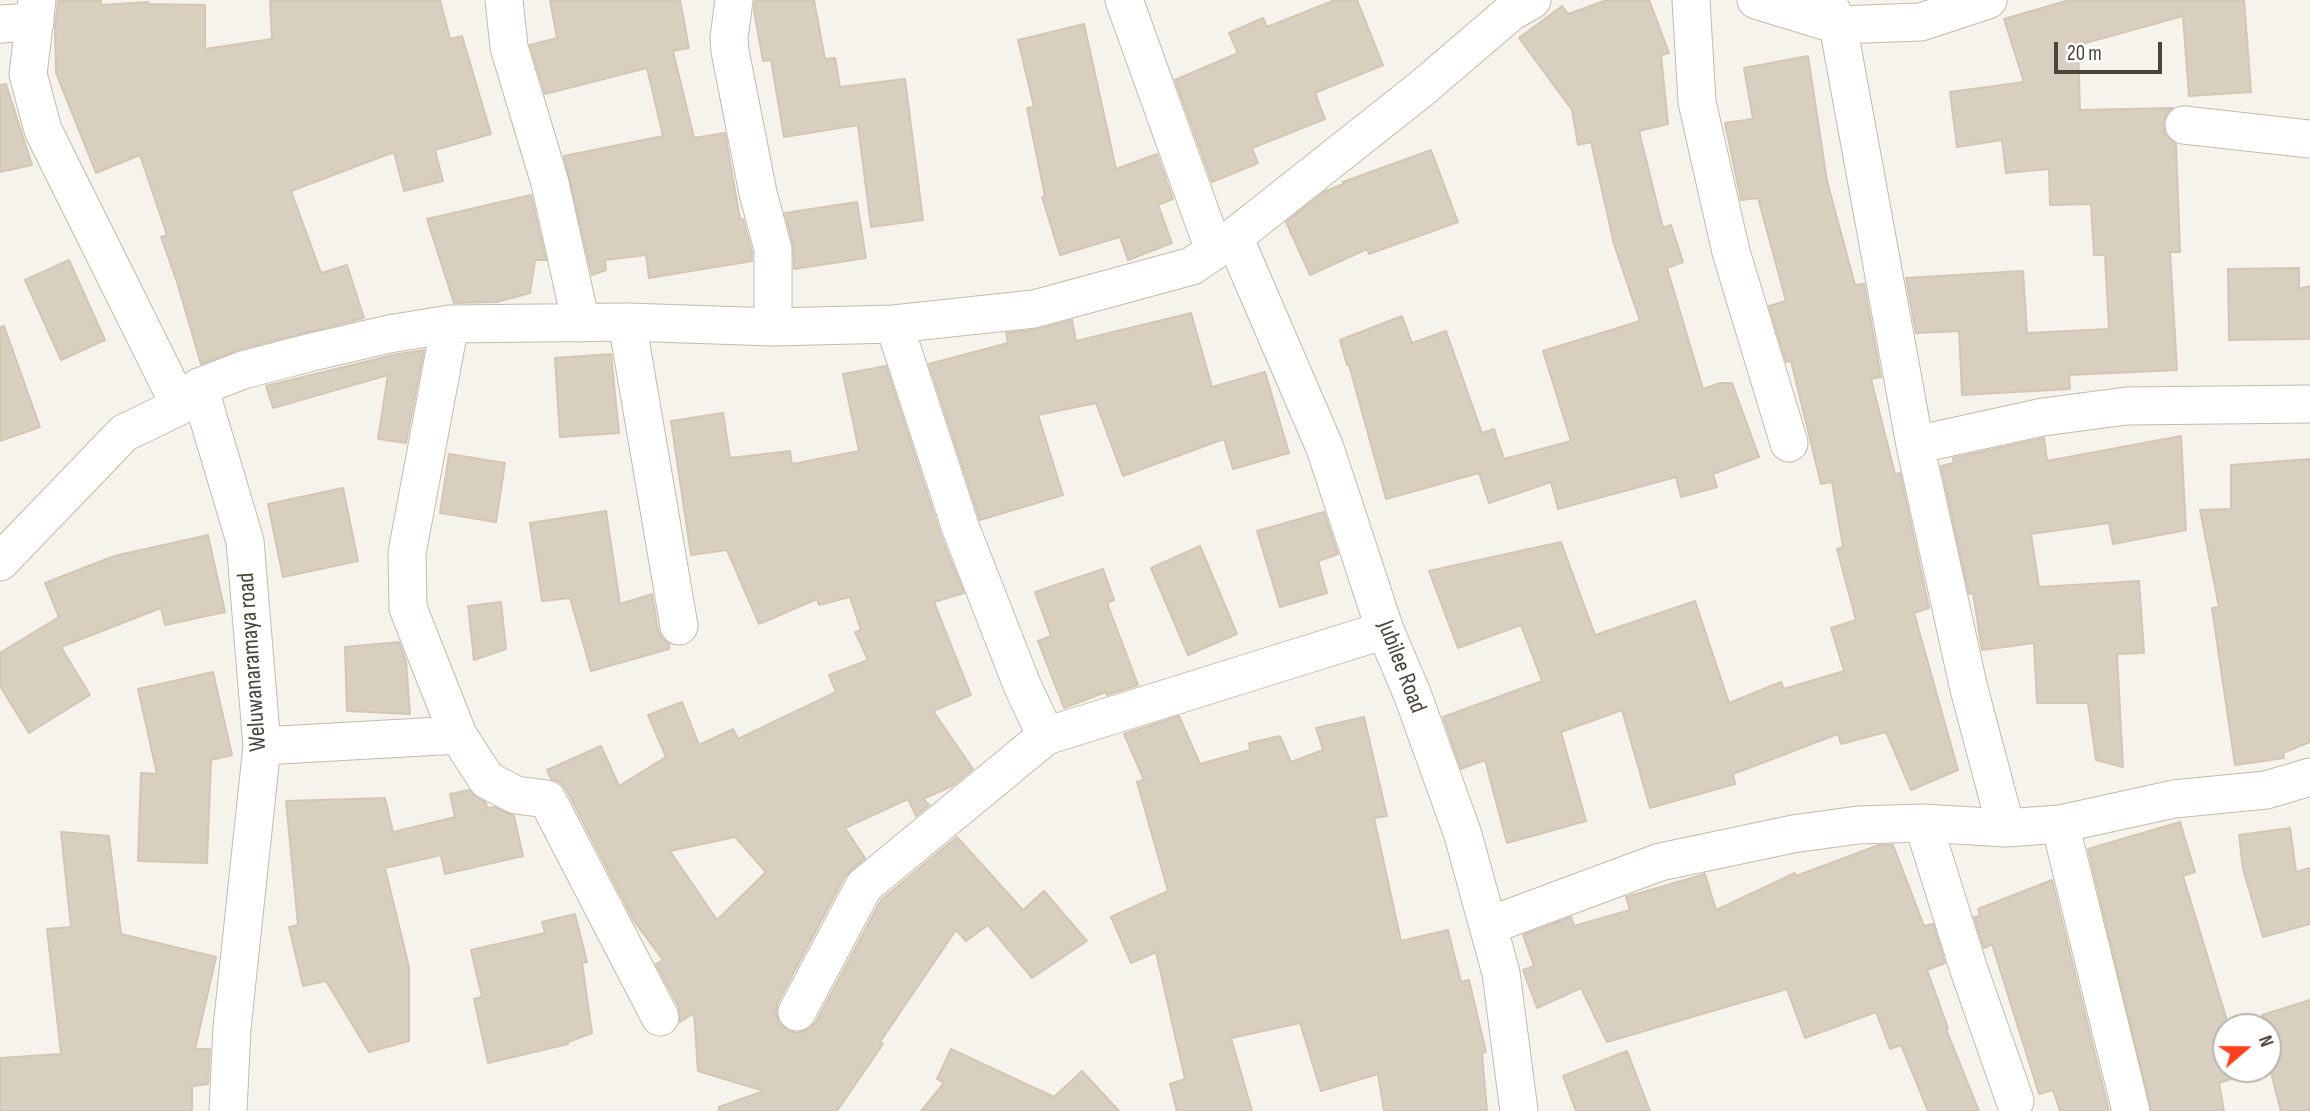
<!DOCTYPE html>
<html>
<head>
<meta charset="utf-8">
<style>
	body { margin:0 }
	#map { position:relative; width:2310px; height:1111px; overflow:hidden; background:#f6f3ec; font-family:"Sofia Sans Condensed",sans-serif }
	canvas { display:block }
	.north { position:absolute; left:2212px; top:1013px; width:70px; height:70px; box-sizing:border-box; background:#fff; border:2px solid #b7b4b0; border-radius:50%; rotate:70deg; font-size:19px; font-weight:700; line-height:28px; text-align:center; color:#4b4439 }
	.north::after { content:''; display:block; margin:auto; width:24px; height:32px; background:#fc3f1d; clip-path:polygon(50% 0,100% 100%,50% 72%,0 100%) }
	.scale { position:absolute; left:2054px; top:42px; width:108px; height:32px; box-sizing:border-box; border:4px solid #4b4439; border-top:0; padding-left:9px; font-size:21px; line-height:24px; white-space:nowrap; color:#4b4439; -webkit-text-stroke:5px #fff; paint-order:stroke }
</style>
</head>
<body>
<div id="map">
<canvas width="2310" height="1111"></canvas>
<div class="north">N</div>
<div class="scale">20 m</div>
</div>
<script>
const ctx = document.querySelector('canvas').getContext('2d');
ctx.lineJoin = 'round';
function paint(path, color) { ctx.fillStyle = color; ctx.fill(path, 'evenodd'); }
const toPath = rows => new Path2D(rows.map(r => 'M' + r).join(''));
function strokePath(path, color, width, dash) { ctx.strokeStyle = color; ctx.lineWidth = width; ctx.lineCap = dash ? 'butt' : 'round'; ctx.setLineDash(dash || []); ctx.stroke(path); }
function drawText(font, color, halo, rows, align = 'center') {
  ctx.font = font + ' "Sofia Sans Condensed",sans-serif'; ctx.lineWidth = 5; ctx.setLineDash([]); ctx.textBaseline = 'middle'; ctx.strokeStyle = halo; ctx.fillStyle = color; for (const [text, x, y, turn = 0] of rows) {
    ctx.save(); ctx.translate(x, y); ctx.rotate((+turn || 0) * Math.PI / 180); ctx.textAlign = isNaN(turn) ? turn : align; if (halo) ctx.strokeText(text, 0, 0); ctx.fillText(text, 0, 0); ctx.restore();
  }
}
const building = toPath([
	[270,0,440,0,450,39,462,36,491,134,435,150,443,181,404,191,394,152,291,191,321,273,347,265,364,318,238,350,201,364,177,282,161,237,167,235,140,155,96,173,56,73,55,26,58,1,101,1,101,5,148,2,148,4,205,5,205,49,272,39,270,0],
	[550,0,680,0,689,48,673,51,694,138,725,133,740,219,743,219,752,252,752,261,649,278,646,255,605,260,606,270,592,275,564,156,663,136,647,68,545,94,530,45,557,38,550,0],
	[755,0,814,0,825,59,835,58,840,87,905,79,923,220,871,227,858,125,784,137,771,60,763,61,754,11,755,0],
	[1335,0,1357,0,1383,65,1315,93,1325,119,1252,148,1258,163,1212,182,1175,80,1238,53,1229,33,1263,18,1267,27,1335,0],
	[1607,0,1649,0,1669,53,1661,55,1668,124,1639,131,1663,228,1671,225,1683,262,1667,268,1703,389,1720,383,1732,383,1759,457,1713,474,1717,487,1681,497,1676,477,1558,509,1551,482,1489,503,1479,473,1386,499,1349,365,1347,365,1340,340,1402,316,1412,343,1446,331,1482,433,1494,429,1504,459,1571,441,1543,351,1640,321,1614,244,1591,142,1578,145,1572,110,1519,38,1562,6,1568,14,1607,0],
	[2069,0,2244,0,2251,92,2189,96,2183,16,2078,45,2080,110,2173,108,2167,113,2163,123,2165,134,2176,144,2180,252,2170,252,2177,370,2069,375,2070,389,1962,395,1959,331,1916,333,1906,278,2023,271,2027,333,2109,329,2105,255,2094,255,2091,204,2050,205,2049,169,2006,173,2002,140,1957,147,1950,92,2024,82,2004,19,2069,0],
	[1084,24,1116,169,1157,154,1173,199,1158,205,1172,243,1128,260,1120,237,1060,255,1042,197,1045,196,1027,108,1034,107,1018,40,1084,24],
	[1808,56,1827,181,1855,285,1864,284,1881,377,1871,379,1895,474,1900,473,1929,608,1914,613,1958,770,1911,790,1886,732,1841,744,1838,734,1733,774,1735,784,1650,808,1622,710,1561,732,1586,821,1507,843,1485,760,1461,769,1443,717,1542,681,1521,625,1458,648,1429,571,1561,542,1595,635,1695,601,1729,703,1781,682,1784,689,1844,671,1831,628,1856,620,1837,549,1843,547,1832,482,1821,484,1791,361,1786,362,1769,306,1786,301,1758,198,1741,200,1725,123,1753,119,1744,68,1808,56],
	[6,84,32,165,0,172,0,85,6,84],
	[1431,150,1458,222,1369,254,1367,249,1310,275,1286,222,1324,192,1343,184,1343,182,1431,150],
	[531,195,546,260,535,260,530,293,497,302,454,303,427,219,531,195],
	[857,202,866,258,794,269,793,244,785,213,857,202],
	[69,260,105,340,61,360,25,280,69,260],
	[2299,268,2299,289,2310,286,2310,339,2229,340,2228,269,2299,268],
	[1191,313,1212,387,1265,372,1289,453,1233,469,1224,439,1123,476,1096,403,1038,415,1063,495,980,520,929,364,1008,343,1006,333,1039,329,1072,320,1076,341,1191,313],
	[4,326,40,427,0,441,0,327,4,326],
	[424,350,406,443,378,439,388,375,273,408,266,386,393,355,424,350],
	[611,354,619,433,560,437,555,358,611,354],
	[886,366,941,536,964,593,934,602,971,695,933,711,973,769,952,786,923,799,929,805,916,816,908,799,845,828,865,858,845,876,778,1002,776,1012,779,1023,788,1031,798,1033,809,1029,816,1022,881,900,957,837,1023,910,1044,891,1087,941,1032,978,988,925,966,941,956,930,880,1042,883,1044,837,1111,719,1111,719,1107,764,1091,698,1071,694,1013,680,1022,679,1007,656,964,663,960,634,921,566,789,560,782,551,779,547,770,601,746,619,786,666,757,648,715,682,702,699,745,733,729,738,739,836,692,829,675,868,660,855,632,861,630,850,597,819,605,817,599,759,624,727,550,691,555,671,421,723,413,730,458,790,451,792,464,859,451,843,374,886,366],
	[735,837,766,872,717,920,670,851,735,837],
	[2181,436,2186,530,2113,544,2109,523,2031,534,2039,587,2139,581,2144,653,2117,654,2123,767,2096,760,2088,703,2037,703,2034,643,1982,650,1973,593,1969,594,1941,466,1954,463,1953,458,2044,438,2047,461,2181,436],
	[449,454,505,463,496,522,440,513,449,454],
	[2310,459,2310,742,2283,753,2284,758,2235,765,2212,608,2219,607,2200,510,2231,509,2231,465,2310,459],
	[343,488,358,561,283,577,268,504,343,488],
	[606,511,620,604,652,594,658,630,662,639,669,644,669,649,591,671,570,598,542,601,530,523,606,511],
	[1324,512,1338,554,1318,561,1327,593,1280,607,1257,531,1324,512],
	[208,535,225,612,165,625,161,608,61,647,90,695,29,733,0,686,0,653,59,617,45,583,114,556,208,535],
	[1200,546,1237,634,1188,655,1151,568,1200,546],
	[1103,569,1114,600,1107,603,1138,685,1107,695,1106,692,1064,708,1038,641,1051,636,1035,592,1103,569],
	[501,602,506,649,474,660,468,606,501,602],
	[399,642,406,661,410,714,347,711,345,647,399,642],
	[213,672,232,755,211,760,207,863,138,861,141,773,157,774,138,689,213,672],
	[1179,716,1200,764,1250,750,1249,743,1280,736,1291,762,1323,750,1316,728,1364,717,1387,816,1374,818,1401,941,1448,930,1461,982,1469,980,1486,1052,1482,1053,1487,1111,1384,1111,1378,1074,1321,1091,1300,1023,1231,1038,1252,1111,1177,1111,1170,1084,1185,1079,1156,952,1131,963,1111,917,1168,891,1137,782,1144,780,1124,734,1179,716],
	[469,790,486,803,487,808,494,807,514,816,523,856,445,874,441,855,385,868,409,967,409,1041,369,1052,326,981,303,986,289,927,298,925,286,801,385,798,393,832,455,817,450,794,469,790],
	[2180,822,2195,872,2183,876,2229,1027,2226,1027,2226,1069,2242,1069,2244,1075,2219,1083,2224,1111,2151,1111,2088,849,2180,822],
	[2290,828,2296,872,2310,868,2310,924,2263,937,2243,869,2239,835,2290,828],
	[61,832,109,836,121,934,216,957,195,1049,210,1049,208,1084,192,1086,192,1111,0,1111,0,1058,61,1054,47,929,71,927,61,832],
	[1879,845,1893,845,1924,926,1933,924,1945,963,1927,970,1948,1028,1946,1029,1979,1111,1928,1111,1901,1045,1890,1049,1876,1012,1805,1038,1787,989,1607,1042,1581,988,1537,1008,1523,970,1534,966,1523,935,1571,917,1574,926,1630,910,1626,897,1705,874,1716,910,1795,873,1796,876,1879,845],
	[2052,880,2109,1111,2060,1111,2053,1090,2039,1094,1992,944,1984,948,1974,917,1980,916,1978,909,2052,880],
	[575,914,587,962,582,963,592,1033,568,1042,568,1044,488,1063,474,999,482,997,471,950,545,933,542,922,575,914],
	[2310,1000,2310,1111,2281,1111,2269,1065,2268,1027,2264,1027,2262,1015,2310,1000],
	[951,1049,1054,1097,1082,1071,1119,1111,921,1111,944,1083,937,1079,951,1049],
	[1627,1051,1650,1111,1576,1111,1563,1076,1627,1051]
]);
const minor = toPath([
	[37,0,28,74,43,130,180,406],
	[504,0,509,47,550,183,581,323],
	[734,0,729,38,730,51,758,193,773,249,773,327],
	[1124,0,1214,250],
	[1691,0,1697,102,1731,252,1789,443],
	[1756,0,1838,25,1921,22,1988,0],
	[1827,0,1838,25,1915,445,1969,689,2006,828],
	[0,24,35,22],
	[2184,125,2310,139],
	[1234,237,1325,448,1385,630,1413,696,1463,835,1501,973,1519,1111],
	[627,322,679,626],
	[450,324,407,553,408,608,458,735,487,780,516,795,547,799,660,1017],
	[199,387,245,541,262,746,232,1028,228,1111],
	[1915,445,2043,417,2127,406,2310,404],
	[0,562,124,433,180,406,199,387,243,370,312,352,389,334,450,324,627,322,773,327,894,324,1034,309,1192,266,1234,237,1421,89,1511,12,1532,0],
	[1046,736,1385,630],
	[262,746,458,735],
	[1923,823,1969,970,2015,1101],
	[2060,824,2131,1111],
	[1488,926,1660,862,1793,834,1858,825,1923,823,2006,828,2060,824,2174,799,2266,790,2310,777],
	[797,1012,864,886,1046,736,1022,685,961,529,894,324]
]);
const streetNames = [
	["Weluwanaramaya road",253,662,-94],
	["Jubilee Road",1401,667,69]
];
paint(building, '#d8cfc1');
strokePath(building, '#d3c7b4', 2);
strokePath(minor, '#c2bbae', 39);
strokePath(minor, '#fff', 37);
drawText('24px', '#4b4439', '#fff', streetNames);
</script>
</body>
</html>
